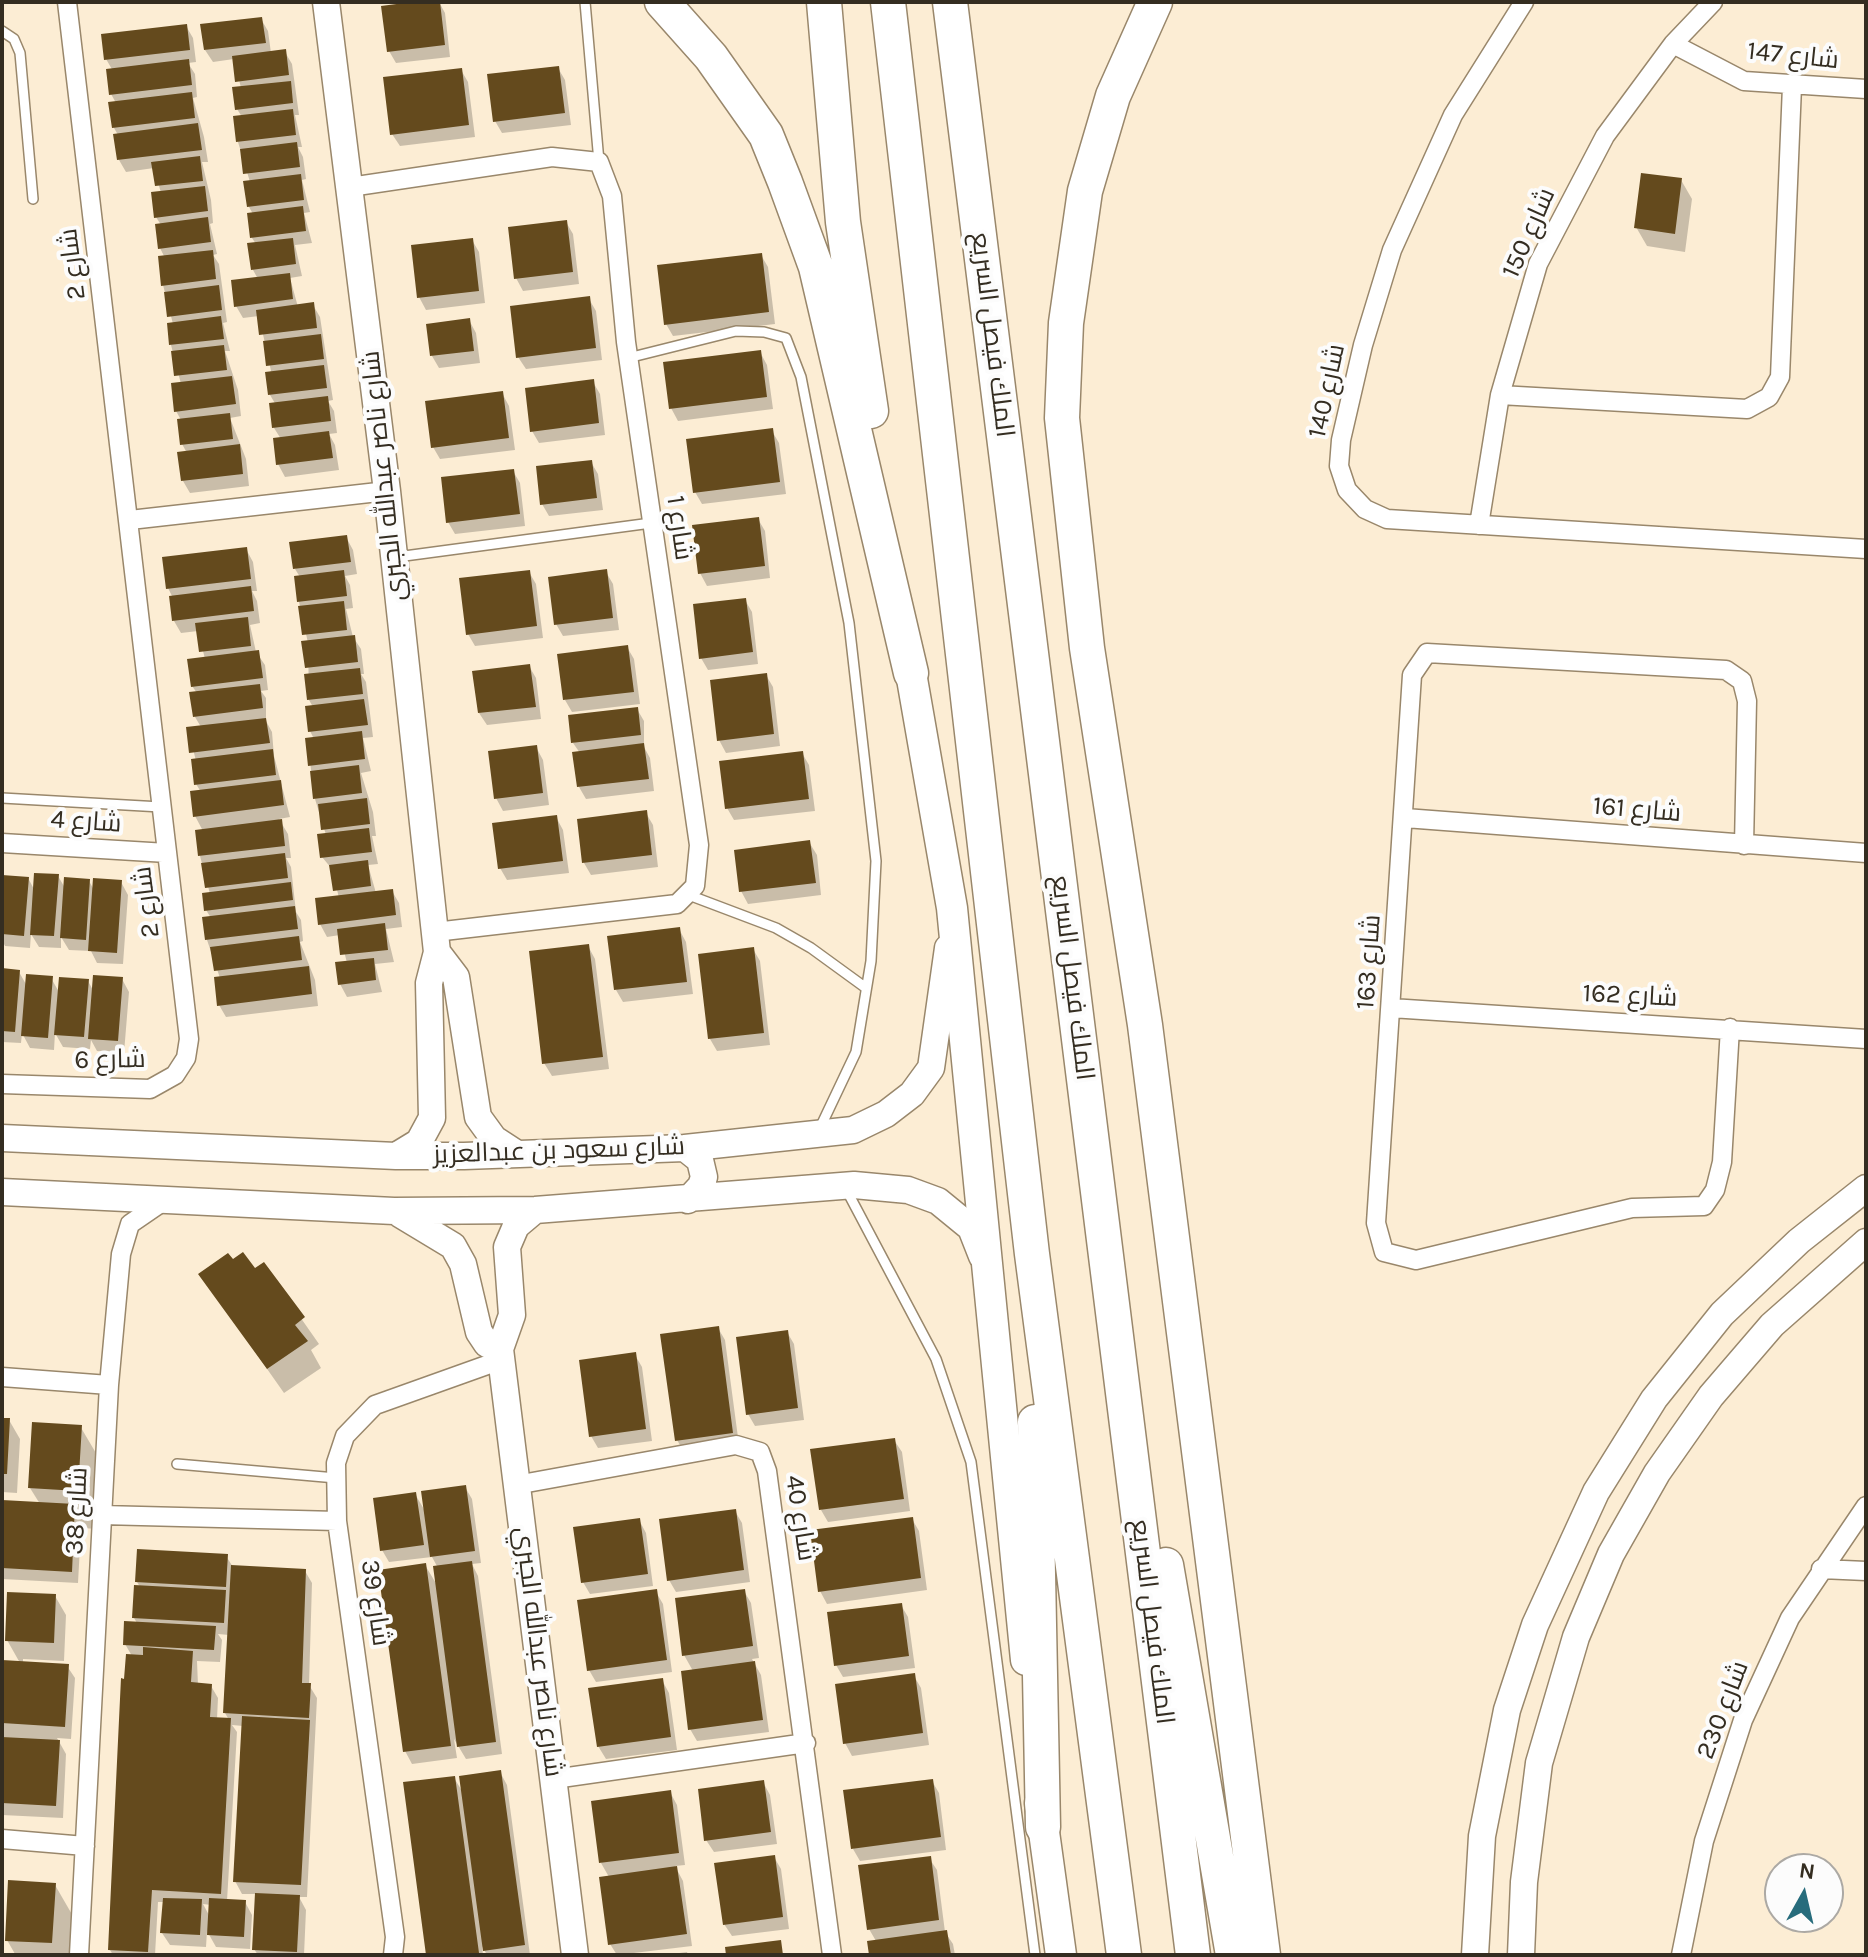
<!DOCTYPE html>
<html>
<head>
<meta charset="utf-8">
<style>
	body { margin:0 }
	#map { position:relative; width:1868px; height:1957px; overflow:hidden; background:#fcedd4; font-family:Karla,sans-serif }
	canvas { display:block }
	.frame { position:absolute; inset:0; border:4px solid #342d21; pointer-events:none }
	.north { position:absolute; left:1764px; top:1853px; width:80px; height:80px; box-sizing:border-box; background:#fcfcfc; border:2px solid #aca9a4; border-radius:50%; rotate:8deg; font-size:22px; font-weight:700; line-height:32px; text-align:center; color:#342d21 }
	.north::after { content:''; display:block; margin:auto; width:28px; height:36px; background:#276c7c; clip-path:polygon(50% 0,100% 100%,50% 72%,0 100%) }
</style>
</head>
<body>
<div id="map">
<canvas width="1868" height="1957"></canvas>
<div class="frame"></div>
<div class="north">N</div>
</div>
<script>
const ctx = document.querySelector('canvas').getContext('2d');
ctx.lineJoin = 'round';
function paint(path, color) { ctx.fillStyle = color; ctx.fill(path, 'evenodd'); }
const toPath = rows => new Path2D(rows.map(r => 'M' + r).join(''));
function strokePath(path, color, width, dash) { ctx.strokeStyle = color; ctx.lineWidth = width; ctx.lineCap = dash ? 'butt' : 'round'; ctx.setLineDash(dash || []); ctx.stroke(path); }
function drawText(font, color, halo, rows, align = 'center') {
  ctx.font = font + ' Karla,Cairo,sans-serif'; ctx.lineWidth = 8; ctx.setLineDash([]); ctx.textBaseline = 'middle'; ctx.strokeStyle = halo; ctx.fillStyle = color; for (const [text, x, y, turn = 0] of rows) {
    ctx.save(); ctx.translate(x, y); ctx.rotate((+turn || 0) * Math.PI / 180); ctx.textAlign = isNaN(turn) ? turn : align; if (halo) ctx.strokeText(text, 0, 0); ctx.fillText(text, 0, 0); ctx.restore();
  }
}
const shadow = toPath([
	[429,2,439,2,445,13,450,57,396,63,389,51],
	[261,19,268,31,271,53,285,52,292,64,299,115,295,115,302,147,298,147,303,157,306,179,302,180,310,212,304,213,312,243,295,245,302,276,290,278,298,307,313,305,320,317,333,400,328,401,334,411,337,433,329,434,335,445,339,470,285,477,278,464,281,439,274,428,276,405,270,395,268,374,271,371,259,316,243,318,236,306,258,279,253,270,256,244,252,238,253,214,249,207,250,182,238,142,242,117,237,109,241,88,234,59,213,62,205,50],
	[186,26,193,38,196,62,188,63,195,74,197,97,193,98,204,137,208,162,202,162,211,200,213,223,210,224,217,254,213,255,219,264,227,322,223,323,230,351,225,351,238,390,241,416,230,418,246,459,249,486,190,493,183,481,187,453,182,444,181,420,176,411,181,384,171,345,173,324,163,285,165,258,160,248,161,225,156,217,161,193,154,168,126,172,119,160,118,135,114,128,116,103,111,94,113,71,106,59],
	[558,68,565,80,571,125,502,133,495,121],
	[461,70,468,82,475,137,400,146,392,134],
	[1681,180,1692,199,1685,252,1647,246,1636,227],
	[566,222,573,234,579,284,523,291,516,278],
	[472,240,479,252,485,303,426,310,419,297],
	[761,255,768,267,775,324,673,336,666,324],
	[589,299,596,311,602,360,526,369,518,357],
	[469,320,476,333,480,363,439,368,432,356,428,325],
	[760,352,767,365,773,409,678,421,671,408],
	[593,382,600,394,605,435,539,443,532,431],
	[502,393,509,406,515,450,440,459,433,447],
	[772,431,779,443,786,494,702,504,695,492],
	[591,462,598,474,603,510,549,516,542,504],
	[513,471,520,483,525,526,455,534,448,522],
	[758,519,765,531,770,578,707,586,700,573],
	[346,537,353,550,357,574,345,576,350,585,353,608,346,609,353,637,361,649,364,674,361,674,366,682,373,737,363,738,371,771,361,773,373,812,376,836,372,836,378,864,368,865,376,893,392,891,399,903,402,927,386,929,394,962,375,964,382,992,347,997,340,984,347,963,340,935,327,937,320,924,339,898,332,869,322,857,326,835,315,799,307,740,314,739,310,731,313,707,309,700,308,643,299,602,296,578,300,577,295,569],
	[246,549,253,562,257,591,252,591,257,601,260,623,250,625,256,652,265,665,268,690,261,691,266,698,266,721,272,732,274,756,290,817,279,819,288,834,291,858,286,858,291,867,296,912,301,920,303,941,300,942,315,980,318,1006,226,1017,219,1005,220,978,207,940,204,919,211,918,206,910,210,894,200,856,203,831,195,816,201,792,196,784,196,761,188,729,201,727,195,717,197,693,192,686,205,659,198,631,181,633,174,621,173,598,168,588],
	[529,572,536,584,543,638,475,646,468,634],
	[606,572,613,584,619,630,563,636,556,624],
	[745,600,752,612,758,664,708,670,701,658],
	[627,647,634,659,640,704,572,712,565,700],
	[529,666,536,678,541,719,487,725,479,713],
	[766,675,773,687,780,746,726,753,719,740],
	[637,709,644,721,644,747,650,758,654,791,586,799,579,787,580,753,573,743],
	[536,747,543,760,549,805,503,811,496,798],
	[802,753,809,765,815,811,734,820,727,808],
	[646,813,653,825,658,867,591,875,584,863,579,821],
	[556,817,563,830,569,873,507,880,500,868],
	[809,842,817,855,821,895,748,904,741,891],
	[58,876,65,888,89,881,94,890,121,882,128,895,123,964,97,963,91,951,69,950,61,937,61,948,39,947,31,934,30,948,5,946,2,940,2,888,28,878,35,891],
	[679,929,686,942,693,994,623,1002,616,990],
	[588,946,595,959,609,1069,552,1076,544,1063],
	[753,949,760,961,770,1045,717,1051,710,1039,700,955],
	[2,970,19,972,27,986,51,978,59,992,88,981,94,992,122,979,129,992,124,1053,97,1051,91,1040,90,1049,63,1047,55,1033,54,1050,30,1048,22,1033,21,1043,2,1042],
	[232,1261,255,1271,263,1264,319,1344,311,1350,321,1368,284,1393,201,1275],
	[718,1328,725,1340,739,1445,684,1452,677,1440],
	[787,1332,794,1344,804,1420,755,1426,748,1414],
	[635,1355,642,1367,652,1441,598,1448,591,1436],
	[2,1420,9,1420,20,1439,17,1493,2,1492],
	[80,1426,103,1465,99,1529,81,1528,78,1583,2,1579,2,1502,40,1504,30,1488],
	[894,1440,902,1452,910,1511,828,1522,821,1510],
	[465,1487,472,1499,481,1563,472,1564,478,1576,502,1754,466,1759,454,1739,457,1758,412,1764,405,1751,425,1565,437,1585,438,1568,432,1557,389,1562,382,1550,415,1494,425,1511],
	[735,1511,742,1523,750,1582,676,1592,669,1580],
	[912,1519,919,1531,927,1590,827,1604,820,1591],
	[639,1520,646,1533,653,1586,590,1594,583,1582],
	[226,1556,233,1567,305,1571,312,1583,309,1685,317,1698,307,1897,299,1897,306,1910,304,1955,258,1955,254,1949,257,1894,242,1894,235,1881,243,1726,232,1725,237,1732,227,1901,245,1902,252,1915,250,1949,216,1947,207,1931,206,1947,170,1945,162,1933,164,1902,158,1902,155,1955,113,1955,110,1950,126,1681,132,1656,125,1644,137,1623,134,1618,140,1587,137,1582],
	[218,1634,229,1635,225,1713,229,1720,217,1719,218,1698,211,1686,198,1685,197,1661,220,1662,222,1640],
	[203,1904,211,1905,210,1917],
	[744,1591,751,1603,759,1658,752,1659,761,1675,769,1732,697,1741,690,1729,693,1671,684,1655],
	[656,1592,663,1604,672,1672,596,1682,589,1670],
	[55,1596,66,1615,64,1661,23,1659,23,1663,67,1666,75,1678,71,1739,57,1738,66,1754,63,1818,2,1815,2,1662,20,1663,7,1640],
	[901,1605,908,1617,915,1668,843,1677,836,1665],
	[914,1676,921,1688,929,1745,852,1756,845,1743],
	[662,1680,669,1693,677,1750,606,1759,598,1746],
	[500,1772,507,1785,530,1955,487,1955,482,1946,483,1955,429,1955,405,1784,454,1778,464,1794],
	[932,1781,939,1793,946,1850,860,1861,853,1849],
	[763,1782,770,1795,777,1844,714,1852,706,1840],
	[670,1792,677,1805,685,1865,675,1866,683,1881,692,1946,617,1955,610,1944,609,1877,601,1863],
	[774,1857,781,1869,789,1929,732,1936,724,1924],
	[929,1858,937,1870,945,1932,953,1944,955,1955,871,1955,876,1941,869,1929],
	[55,1885,77,1923,75,1955,2,1955,15,1954,7,1940],
	[687,1952,688,1955,664,1955]
]);
const building = toPath([
	[412,2,440,2,445,45,387,52,381,6],
	[262,17,266,43,204,50,200,24],
	[187,24,190,50,104,60,101,34],
	[286,49,289,75,235,82,232,56],
	[189,59,192,85,109,95,106,69],
	[559,66,565,113,493,122,487,74],
	[462,68,469,125,390,135,383,77],
	[291,81,293,103,235,110,232,87],
	[192,92,195,118,112,128,108,102],
	[293,109,296,135,236,142,233,116],
	[198,123,202,150,117,160,113,134],
	[297,142,300,167,243,174,240,149],
	[200,156,203,181,155,186,151,162],
	[1641,173,1682,178,1675,234,1634,228],
	[301,174,304,200,247,207,243,181],
	[205,186,208,211,154,218,151,192],
	[303,206,306,231,250,238,247,213],
	[208,217,211,242,158,249,155,224],
	[567,220,573,272,514,279,508,227],
	[293,238,296,264,251,270,247,243],
	[473,238,479,291,417,298,411,245],
	[213,250,216,279,161,286,158,256],
	[762,253,769,312,664,325,657,265],
	[290,273,293,299,234,307,231,280],
	[219,285,222,310,167,317,164,292],
	[590,296,596,348,516,358,510,306],
	[314,302,317,328,259,335,256,310],
	[221,316,224,339,169,345,167,323],
	[470,318,474,351,430,356,426,324],
	[321,334,324,359,266,366,263,341],
	[224,345,227,370,174,376,171,351],
	[761,350,767,397,669,409,663,362],
	[324,365,327,388,268,395,265,372],
	[232,376,236,404,174,412,171,383],
	[594,379,599,423,530,432,525,388],
	[503,391,509,438,431,448,425,401],
	[328,396,331,421,272,428,269,403],
	[230,413,233,439,180,445,177,419],
	[773,428,780,482,693,493,686,439],
	[329,431,333,458,276,465,273,438],
	[240,444,243,474,181,481,177,452],
	[592,460,597,498,540,505,536,466],
	[514,469,520,514,446,523,441,477],
	[759,517,765,566,698,574,692,525],
	[347,535,351,562,293,569,289,542],
	[247,547,251,579,166,589,162,557],
	[607,569,613,618,554,625,548,577],
	[344,570,347,596,297,602,294,576],
	[530,570,537,626,466,635,459,578],
	[251,586,254,611,172,621,169,596],
	[746,598,753,652,699,659,693,604],
	[344,601,347,630,302,635,298,606],
	[248,617,251,646,199,652,195,623],
	[355,635,358,662,305,668,301,641],
	[628,645,634,692,563,700,557,654],
	[259,650,263,678,191,687,187,659],
	[530,664,536,707,478,713,472,671],
	[360,668,363,694,307,700,304,674],
	[767,673,774,734,717,741,710,680],
	[260,684,263,708,193,717,189,692],
	[364,699,368,725,308,732,305,706],
	[638,707,641,735,571,743,568,715],
	[266,718,270,743,189,753,186,727],
	[362,731,365,759,308,766,305,738],
	[644,743,649,779,577,787,572,752],
	[537,745,543,793,494,799,488,751],
	[273,749,276,775,194,785,191,759],
	[803,751,809,799,725,809,719,761],
	[359,765,362,793,313,799,310,771],
	[281,780,284,805,193,817,190,791],
	[367,798,370,824,321,830,318,804],
	[647,810,652,855,582,863,577,819],
	[557,815,563,861,498,869,492,823],
	[282,819,285,846,198,856,195,830],
	[369,828,372,852,320,858,317,834],
	[810,840,816,883,739,892,734,850],
	[285,853,288,878,205,888,201,863],
	[368,860,371,886,333,891,329,865],
	[34,873,59,874,54,936,30,935],
	[2,875,29,877,24,936,2,934],
	[64,877,90,879,86,940,60,938],
	[93,878,122,880,117,953,88,951],
	[291,882,293,900,204,911,202,893],
	[393,889,396,915,318,925,315,898],
	[295,906,298,929,205,940,202,917],
	[385,923,388,950,340,955,337,929],
	[680,927,687,982,614,990,607,936],
	[299,936,302,960,214,971,210,947],
	[589,944,603,1057,542,1064,529,951],
	[754,947,764,1033,708,1039,698,954],
	[374,958,376,980,338,985,335,962],
	[309,966,312,994,217,1006,214,977],
	[2,968,20,970,15,1032,2,1031],
	[26,974,53,976,48,1038,21,1036],
	[93,975,123,977,118,1041,88,1039],
	[59,977,89,979,84,1037,54,1035],
	[243,1252,255,1268,264,1262,305,1317,295,1325,308,1341,267,1369,198,1274,228,1253,233,1259],
	[719,1326,733,1433,675,1441,660,1334],
	[788,1330,798,1408,746,1415,736,1337],
	[636,1352,646,1429,589,1437,579,1360],
	[2,1418,10,1418,7,1474,2,1474],
	[32,1422,82,1425,78,1491,28,1488],
	[895,1438,904,1499,819,1510,810,1449],
	[466,1485,475,1551,430,1557,421,1491],
	[416,1492,424,1545,380,1551,373,1498],
	[2,1500,75,1504,72,1572,2,1568],
	[736,1509,744,1570,667,1581,659,1519],
	[913,1517,921,1578,818,1592,810,1530],
	[640,1518,648,1574,581,1583,573,1527],
	[137,1549,228,1554,226,1587,135,1582],
	[472,1561,496,1742,457,1747,433,1566],
	[426,1563,451,1746,403,1752,378,1570],
	[231,1565,306,1569,302,1683,311,1683,309,1718,223,1713],
	[134,1585,226,1590,224,1623,132,1618],
	[657,1589,667,1660,587,1671,577,1600],
	[745,1589,753,1646,682,1656,675,1598],
	[7,1592,56,1594,54,1643,5,1641],
	[902,1603,909,1656,834,1666,827,1612],
	[124,1621,216,1626,214,1650,123,1645],
	[143,1647,193,1651,191,1682,212,1684,210,1717,231,1718,221,1894,152,1890,148,1952,108,1950,121,1678,124,1679,126,1654,143,1655],
	[2,1660,69,1664,65,1727,2,1723],
	[755,1661,763,1720,688,1730,681,1671],
	[915,1673,923,1733,843,1744,835,1684],
	[663,1678,671,1737,597,1747,588,1688],
	[242,1716,310,1720,301,1885,233,1882],
	[2,1737,60,1740,56,1806,2,1803],
	[501,1770,525,1945,483,1951,459,1776],
	[455,1776,479,1953,426,1955,403,1782],
	[933,1779,941,1837,851,1849,843,1790],
	[764,1780,771,1832,704,1841,698,1789],
	[671,1790,679,1853,599,1863,591,1801],
	[775,1855,783,1917,723,1925,714,1863],
	[931,1856,939,1920,867,1930,858,1865],
	[677,1866,687,1934,608,1945,599,1877],
	[8,1880,56,1883,52,1943,5,1941],
	[255,1893,300,1895,297,1952,252,1950],
	[163,1898,202,1899,200,1935,160,1933],
	[209,1898,246,1900,244,1937,207,1935],
	[947,1930,951,1955,869,1955,867,1941],
	[781,1940,783,1955,726,1955,725,1947]
]);
const lane = toPath([
	[585,2,599,162],
	[2,31,14,39,20,53,33,199],
	[628,358,736,331,764,332,786,338,801,377,849,623,876,861,871,961,856,1052,819,1130],
	[397,557,651,523],
	[2,798,161,807],
	[686,894,776,928,811,948,866,988],
	[847,1191,936,1359,971,1462,1035,1955],
	[177,1464,336,1478]
]);
const street = toPath([
	[1524,2,1453,115,1392,250,1363,345,1341,440,1339,466,1347,490,1365,509,1387,519,1866,549],
	[1673,44,1744,81,1866,89],
	[350,187,552,157,599,162,612,196,626,342,699,845,695,886,677,904,435,932],
	[1500,395,1747,409,1769,397,1780,377,1792,86],
	[130,520,387,491],
	[1479,525,1500,395,1538,264,1605,136,1673,44,1713,2],
	[1405,818,1866,853],
	[2,843,167,853],
	[1391,1008,1866,1039],
	[1730,1028,1722,1162,1715,1190,1704,1206,1632,1208,1416,1260,1384,1252,1376,1223,1412,675,1427,653,1726,670,1742,681,1747,701,1744,845],
	[2,1084,150,1089,175,1075,186,1058,189,1039,67,2],
	[2,1377,109,1385],
	[516,1485,736,1445,760,1452,767,1471,832,1955],
	[102,1515,337,1521],
	[1821,1569,1866,1571],
	[554,1779,806,1743],
	[2,1839,85,1846],
	[79,1955,109,1385,121,1254,130,1224,165,1200],
	[393,1955,395,1937,337,1521,336,1463,345,1436,375,1405,501,1360],
	[1681,1955,1704,1841,1743,1720,1790,1618,1866,1506]
]);
const secondary = toPath([
	[326,2,387,491,437,952,429,983,432,1118,419,1142,396,1156],
	[437,952,456,977,478,1117,494,1139,517,1154],
	[2,1138,396,1156,464,1156,685,1148,853,1130,886,1114,912,1094,931,1068,948,948],
	[685,1148,700,1160,704,1177,701,1186,688,1200],
	[2,1192,394,1211,535,1210,854,1185,908,1190,938,1201,971,1228,982,1256],
	[535,1210,516,1226,507,1247,512,1315,500,1349,575,1955],
	[400,1214,453,1246,463,1264,479,1332,487,1344,500,1349],
	[1475,1955,1482,1836,1507,1710,1535,1625,1596,1492,1654,1399,1722,1314,1799,1241,1866,1188],
	[1521,1955,1524,1882,1539,1763,1576,1637,1611,1554,1657,1473,1711,1396,1772,1325,1866,1242]
]);
const primary = toPath([
	[911,673,952,908,1026,1660],
	[1040,1803,1061,1955]
]);
const highway = toPath([
	[662,2,711,57,766,135,785,182,816,267,911,673],
	[824,2,843,222,871,411],
	[888,2,1032,1254,1124,1955],
	[950,2,1193,1955],
	[1155,2,1113,96,1085,191,1066,323,1062,418,1087,648,1145,1025,1263,1955],
	[1035,1422,1043,1827],
	[1166,1565,1233,1955]
]);
const streetNames = [
	["شارع 147",1793,56,6],
	["شارع 150",1529,233,-66],
	["شارع 2",73,264,-97],
	["الملك فيصل السريع",992,335,83],
	["شارع 140",1327,391,-78],
	["شارع ناصر عبدالله الجبري",384,476,-96],
	["شارع 1",679,528,82],
	["شارع 161",1637,810,5],
	["شارع 4",86,822,4],
	["شارع 2",147,902,-97],
	["شارع 163",1369,962,-86],
	["الملك فيصل السريع",1072,978,83],
	["شارع 162",1630,996,3],
	["شارع 6",110,1060,-1],
	["شارع سعود بن عبدالعزيز",559,1151,-2],
	["شارع 38",77,1511,-87],
	["شارع 40",800,1518,81],
	["شارع 39",375,1603,82],
	["الملك فيصل السريع",1152,1622,83],
	["شارع ناصر عبدالله الجبري",538,1652,83],
	["شارع 230",1723,1710,-69]
];
paint(shadow, '#0003');
paint(building, '#644a1d');
strokePath(lane, '#99876b', 12);
strokePath(street, '#99876b', 21);
strokePath(secondary, '#99876b', 29);
strokePath(primary, '#99876b', 33);
strokePath(highway, '#99876b', 37);
strokePath(lane, '#fff', 9);
strokePath(street, '#fff', 18);
strokePath(secondary, '#fff', 26);
strokePath(primary, '#fff', 30);
strokePath(highway, '#fff', 34);
drawText('26px', '#342d21', '#fcfcfc', streetNames);
</script>
</body>
</html>
